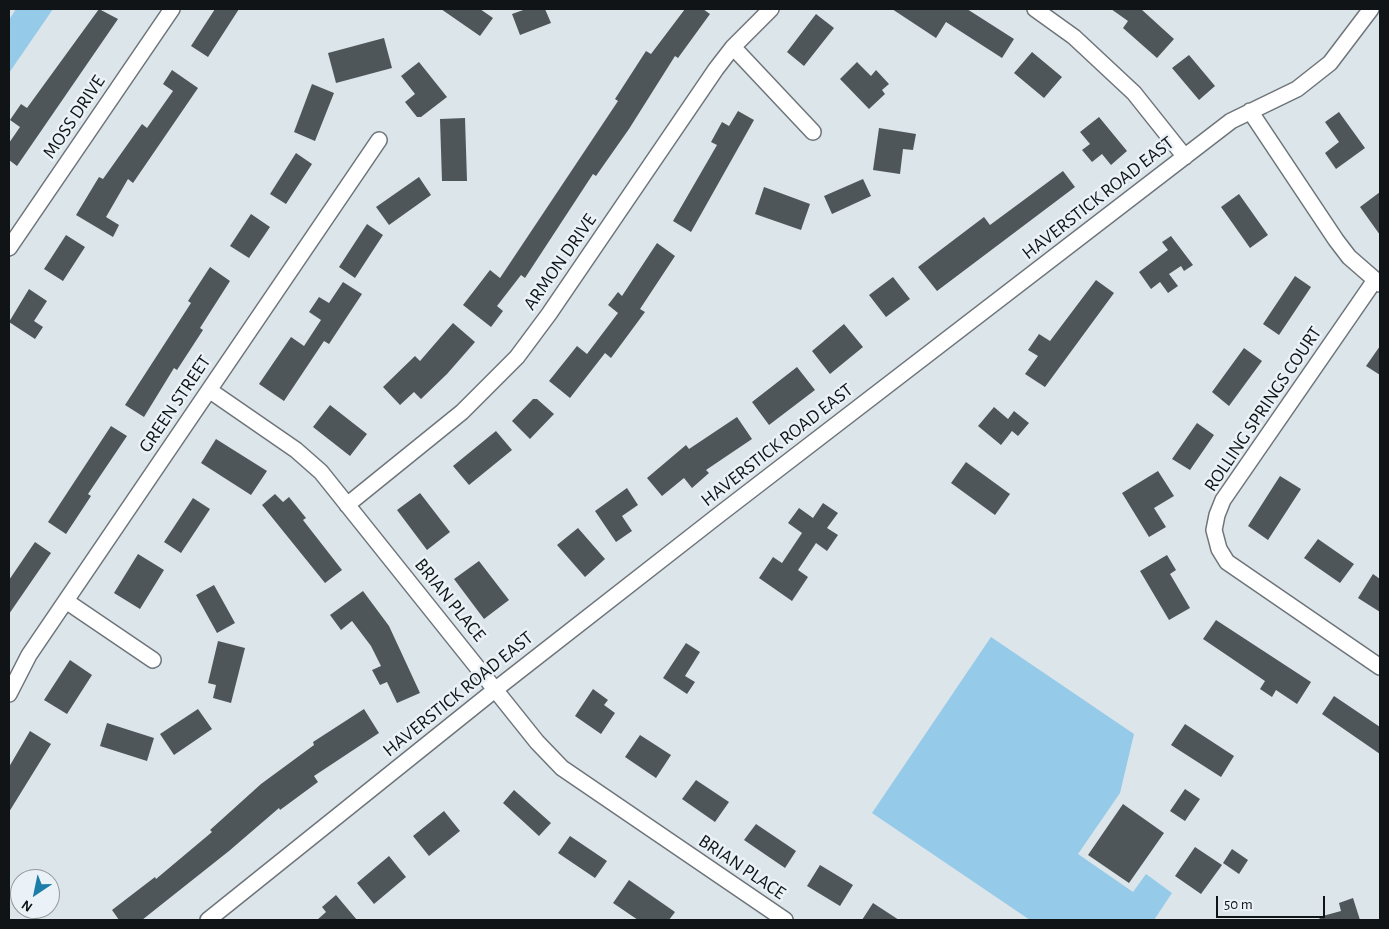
<!DOCTYPE html>
<html>
<head>
<meta charset="utf-8">
<style>
	body { margin:0 }
	#map { position:relative; width:1389px; height:929px; overflow:hidden; background:#dce5ea; font-family:"Alegreya Sans",sans-serif }
	canvas { display:block }
	.frame { position:absolute; inset:0; border:10px solid #111416; pointer-events:none }
	.north { position:absolute; left:10px; top:869px; width:50px; height:50px; box-sizing:border-box; background:#eaf2f7; border:1px solid #93999d; border-radius:50%; rotate:214deg; font-size:14px; font-weight:700; line-height:20px; text-align:center; color:#111416 }
	.north::after { content:''; display:block; margin:auto; width:18px; height:22px; background:#1c7da9; clip-path:polygon(50% 0,100% 100%,50% 72%,0 100%) }
	.scale { position:absolute; left:1216px; top:896px; width:109px; height:22px; box-sizing:border-box; border:2px solid #111416; border-top:0; padding-left:6px; font-size:15px; line-height:18px; white-space:nowrap; color:#111416; -webkit-text-stroke:4px #eaf2f7; paint-order:stroke }
</style>
</head>
<body>
<div id="map">
<canvas width="1389" height="929"></canvas>
<div class="frame"></div>
<div class="north">N</div>
<div class="scale">50 m</div>
</div>
<script>
const ctx = document.querySelector('canvas').getContext('2d');
ctx.lineJoin = 'round';
function paint(path, color) { ctx.fillStyle = color; ctx.fill(path, 'evenodd'); }
const toPath = rows => new Path2D(rows.map(r => 'M' + r).join(''));
function strokePath(path, color, width, dash) { ctx.strokeStyle = color; ctx.lineWidth = width; ctx.lineCap = dash ? 'butt' : 'round'; ctx.setLineDash(dash || []); ctx.stroke(path); }
function drawText(font, color, halo, rows, align = 'center') {
  ctx.font = font + ' "Alegreya Sans",sans-serif'; ctx.lineWidth = 5; ctx.setLineDash([]); ctx.textBaseline = 'middle'; ctx.strokeStyle = halo; ctx.fillStyle = color; for (const [text, x, y, turn = 0] of rows) {
    ctx.save(); ctx.translate(x, y); ctx.rotate((+turn || 0) * Math.PI / 180); ctx.textAlign = isNaN(turn) ? turn : align; if (halo) ctx.strokeText(text, 0, 0); ctx.fillText(text, 0, 0); ctx.restore();
  }
}
const green = toPath([
	[16,9,53,9,9,73,9,20],
	[991,637,1134,734,1120,793,1078,854,1133,892,1146,874,1172,893,1154,920,1030,920,872,813]
]);
const building = toPath([
	[99,9,118,19,17,166,9,160,9,143,20,127,10,120,21,104,27,108],
	[215,9,239,9,208,57,191,46],
	[441,9,480,9,493,18,480,36],
	[526,9,545,9,551,23,520,35,512,14],
	[685,9,703,9,710,14,678,58,675,56,629,129,596,176,593,174,525,278,521,275,497,306,503,311,491,327,463,305,490,270,500,278,618,101,615,99,646,51,651,54],
	[892,9,967,9,1014,39,1002,58,946,22,936,38],
	[1111,9,1141,9,1174,39,1157,58,1123,28,1128,21],
	[816,14,834,28,804,66,787,52],
	[384,38,392,68,336,83,328,53],
	[1032,52,1062,77,1044,98,1014,73],
	[1189,55,1215,86,1199,100,1172,68],
	[419,62,447,97,421,117,417,117,405,102,415,94,401,76],
	[857,62,871,76,876,70,889,84,882,90,885,94,869,109,840,79],
	[172,70,198,88,133,183,128,179,106,217,119,225,113,237,76,215,99,177,103,179,142,124,147,128,173,91,163,84],
	[312,84,334,93,315,141,294,132],
	[738,111,754,120,691,232,673,221,717,145,711,142,722,122,729,126],
	[1339,112,1365,148,1336,169,1325,153,1339,142,1325,122],
	[1099,117,1127,151,1111,165,1102,154,1092,162,1082,150,1090,144,1080,132],
	[465,118,467,181,442,181,440,119],
	[879,128,916,134,913,150,903,149,900,174,873,170],
	[296,153,312,164,286,204,270,194],
	[1063,171,1075,187,937,291,918,267,984,217,990,225],
	[419,177,431,195,389,225,376,207],
	[863,179,871,196,832,214,824,196],
	[764,187,810,204,801,230,755,214],
	[1380,192,1380,235,1360,207],
	[1239,194,1268,235,1250,248,1221,207],
	[251,214,270,227,249,258,230,246],
	[367,224,383,235,355,278,339,267],
	[66,235,85,247,63,281,44,269],
	[1171,236,1193,265,1184,271,1181,266,1169,274,1178,286,1168,293,1160,282,1151,289,1139,272,1168,250,1162,242],
	[657,243,675,256,640,309,645,312,611,358,605,353,570,398,549,381,577,346,587,354,618,313,608,305,618,292,622,296],
	[210,267,230,281,200,328,203,330,177,370,174,368,144,417,125,405,191,303,188,301],
	[1295,276,1311,287,1279,335,1263,324],
	[893,277,910,299,886,317,869,295],
	[1096,280,1114,293,1045,387,1025,374,1038,356,1028,350,1039,334,1050,341],
	[343,282,362,294,329,344,324,341,284,401,259,384,291,337,304,346,321,320,309,312,319,297,329,303],
	[29,289,47,301,34,321,43,327,35,339,9,322],
	[453,323,475,342,447,374,421,399,414,392,400,405,383,387,415,356,420,361],
	[844,324,863,347,830,374,812,351],
	[1380,346,1380,375,1366,366],
	[1244,348,1262,361,1229,406,1212,392],
	[797,367,815,390,769,425,752,402],
	[533,399,537,399,554,414,530,439,512,421],
	[330,405,367,434,350,456,313,427],
	[994,407,1008,419,1014,411,1029,423,1018,436,1012,431,1001,445,978,426],
	[737,417,752,439,706,470,709,473,692,488,684,478,662,496,647,478,686,445,689,449],
	[1197,423,1214,435,1190,470,1172,459],
	[111,426,127,436,88,494,91,496,66,534,48,522],
	[496,431,512,450,469,485,453,466],
	[216,439,267,471,251,495,201,463],
	[966,462,1010,494,995,515,951,483],
	[1158,471,1174,496,1154,508,1166,527,1149,537,1122,493],
	[1280,476,1301,489,1268,540,1248,526],
	[627,488,638,505,622,516,632,531,616,542,595,511],
	[420,493,450,532,427,550,397,510],
	[275,494,283,502,289,497,306,518,303,520,342,570,325,583,262,505],
	[193,498,210,509,181,553,164,542],
	[823,503,838,513,827,528,838,535,827,551,816,543,798,570,808,577,792,601,759,578,773,557,782,563,802,533,788,523,799,508,813,518],
	[578,528,605,559,585,577,557,545],
	[1318,539,1354,564,1340,583,1304,558],
	[35,542,51,553,9,614,9,580],
	[138,554,164,570,140,609,114,593],
	[1167,555,1176,570,1170,574,1190,608,1169,620,1140,571],
	[479,561,509,600,484,619,454,579],
	[1373,574,1380,579,1380,612,1358,598],
	[214,585,235,623,217,633,196,595],
	[363,591,389,626,420,693,397,703,387,682,380,685,372,670,381,666,371,646,352,621,341,630,330,615],
	[1216,620,1311,682,1297,704,1276,690,1272,697,1260,689,1265,681,1203,639],
	[218,641,245,648,231,703,213,698,216,685,208,683],
	[686,643,700,652,685,676,695,682,687,694,663,678],
	[70,660,92,675,67,714,44,700],
	[593,689,608,700,604,705,615,713,601,734,575,716],
	[1334,696,1380,727,1380,754,1322,714],
	[198,709,212,729,174,755,160,734],
	[364,709,379,733,314,776,318,782,280,810,279,808,229,851,142,920,119,920,112,910,155,877,156,879,212,832,210,830,261,784,314,745,313,742],
	[107,723,154,738,147,761,100,746],
	[1185,724,1234,756,1221,777,1171,745],
	[30,731,51,744,9,812,9,767],
	[640,735,671,755,656,778,625,757],
	[696,780,729,802,715,822,682,799],
	[1185,789,1200,799,1185,821,1170,811],
	[514,790,551,823,539,836,503,803],
	[1123,804,1164,833,1129,883,1088,855],
	[444,811,460,831,429,856,413,836],
	[756,824,796,851,785,868,744,840],
	[570,836,607,861,595,878,558,853],
	[1195,847,1222,865,1201,894,1175,876],
	[1232,849,1248,860,1239,874,1223,863],
	[389,856,406,877,374,904,357,883],
	[820,865,853,885,840,906,807,886],
	[629,880,675,912,669,920,638,920,613,903],
	[336,895,357,920,317,920,326,912,322,907],
	[1353,898,1360,920,1320,920,1319,917,1341,911,1339,903],
	[873,903,899,920,862,920]
]);
const minor = toPath([
	[1035,9,1074,37,1134,93,1185,157],
	[733,47,813,132],
	[1250,111,1336,240,1349,257,1380,284],
	[9,248,172,9],
	[1375,280,1223,500,1217,515,1214,530,1219,549,1227,562,1380,667],
	[209,390,296,450,321,472,537,742,562,768,785,920],
	[347,505,462,412,517,357,549,314,716,69,733,47,771,9],
	[66,601,153,660],
	[9,694,29,655,379,140],
	[208,920,496,689,720,514,1231,121,1297,89,1330,63,1371,9]
]);
const streetNames = [
	["MOSS DRIVE",74,117,-56],
	["HAVERSTICK ROAD EAST",1098,198,-38],
	["ARMON DRIVE",560,262,-55],
	["GREEN STREET",175,404,-56],
	["ROLLING SPRINGS COURT",1263,409,-56],
	["HAVERSTICK ROAD EAST",777,445,-38],
	["BRIAN PLACE",450,600,51],
	["HAVERSTICK ROAD EAST",458,694,-39],
	["BRIAN PLACE",742,867,34]
];
paint(green, '#95cae9');
paint(building, '#4f565a');
strokePath(minor, '#6e757a', 18);
strokePath(minor, '#fff', 15);
drawText('19px', '#111416', '#eaf2f7', streetNames);
</script>
</body>
</html>
